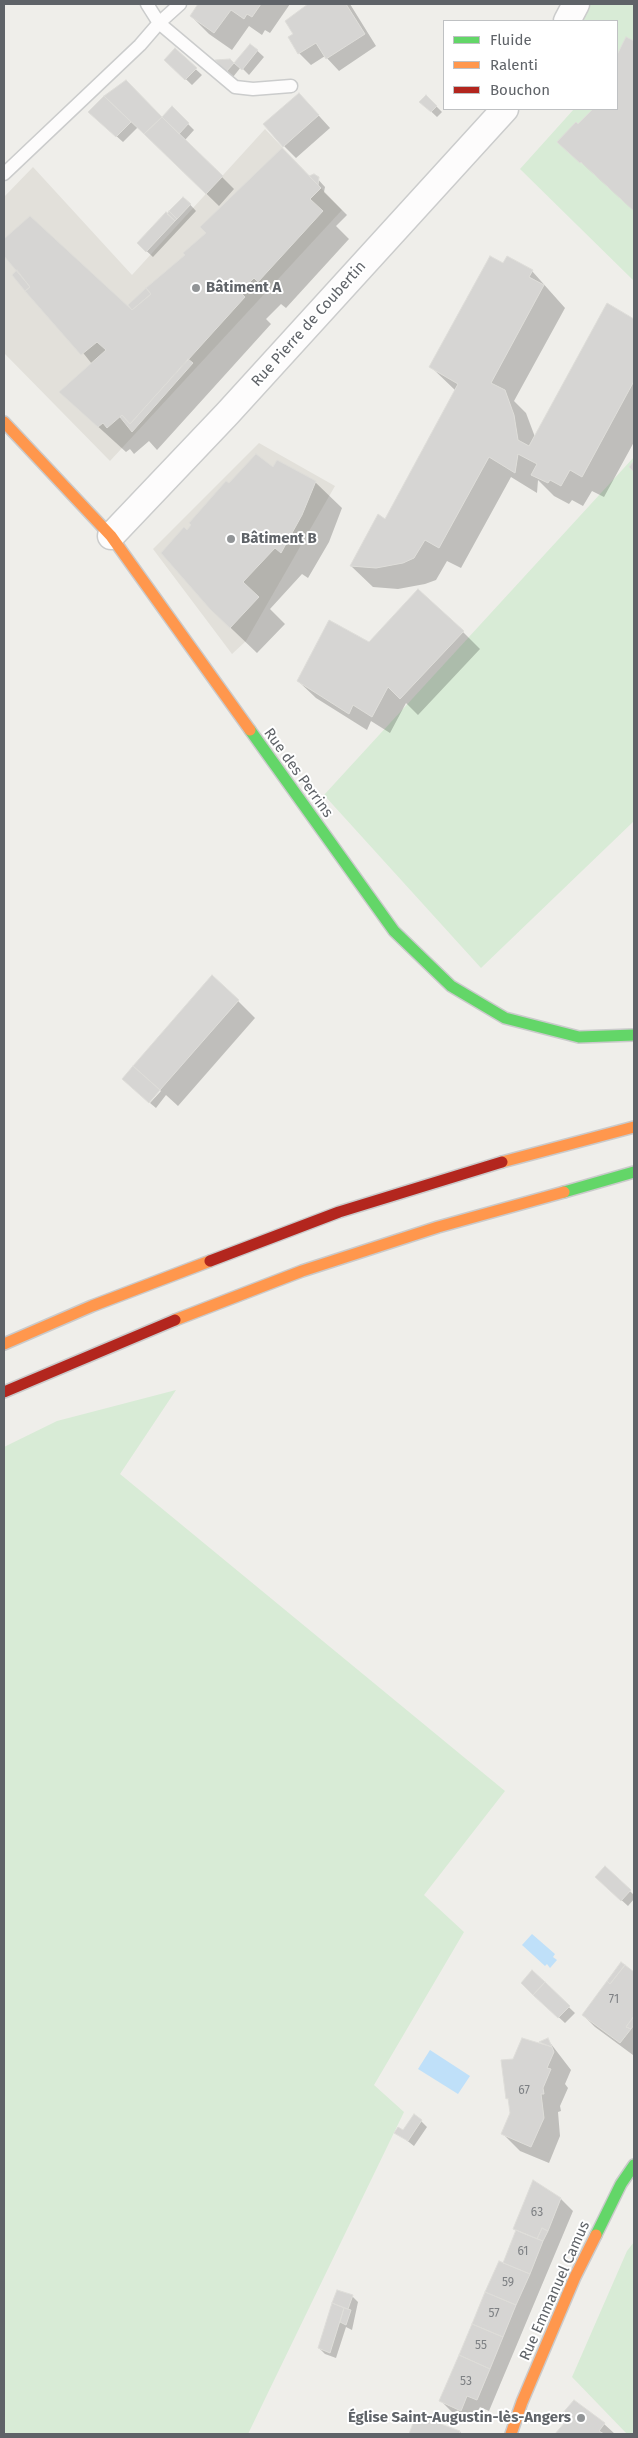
<!DOCTYPE html>
<html>
<head>
<meta charset="utf-8">
<style>
	body { margin:0 }
	#map { position:relative; width:638px; height:2438px; overflow:hidden; background:#efeeea; font-family:"Fira Sans",sans-serif }
	canvas { display:block }
	.frame { position:absolute; inset:0; border:5px solid #5f6368; pointer-events:none }
	.legend { position:absolute; left:443px; top:20px; width:175px; height:90px; box-sizing:border-box; background:#fff; border:1px solid #bfc1c3; margin:0; padding:6px 9px; list-style:none; font-size:15px; color:#5f6368 }
	.legend li { display:flex; align-items:center; gap:10px; height:25px }
	.legend b { width:25px; border:1px solid #bfc1c3 }
</style>
</head>
<body>
<div id="map">
<canvas width="638" height="2438"></canvas>
<div class="frame"></div>
<ul class="legend">
<li><b style="height:6px;background:#63d668"></b>Fluide</li>
<li><b style="height:6px;background:#ff974d"></b>Ralenti</li>
<li><b style="height:6px;background:#b3261e"></b>Bouchon</li>
</ul>
</div>
<script>
const ctx = document.querySelector('canvas').getContext('2d');
ctx.lineJoin = 'round';
function paint(path, color) { ctx.fillStyle = color; ctx.fill(path, 'evenodd'); }
const toPath = rows => new Path2D(rows.map(r => 'M' + r).join(''));
function strokePath(path, color, width, dash) { ctx.strokeStyle = color; ctx.lineWidth = width; ctx.lineCap = dash ? 'butt' : 'round'; ctx.setLineDash(dash || []); ctx.stroke(path); }
function drawText(font, color, halo, rows, align = 'center') {
  ctx.font = font + ' "Fira Sans",sans-serif'; ctx.lineWidth = 4; ctx.setLineDash([]); ctx.textBaseline = 'middle'; ctx.strokeStyle = halo; ctx.fillStyle = color; for (const [text, x, y, turn = 0] of rows) {
    ctx.save(); ctx.translate(x, y); ctx.rotate((+turn || 0) * Math.PI / 180); ctx.textAlign = isNaN(turn) ? turn : align; if (halo) ctx.strokeText(text, 0, 0); ctx.fillText(text, 0, 0); ctx.restore();
  }
}
const education = toPath([
	[265,129,342,210,110,461,4,353,4,197,33,167,132,275],
	[259,443,335,486,246,641,232,654,153,549]
]);
const green = toPath([
	[565,4,634,4,634,281,520,169,574,109,617,109,617,21,575,21],
	[634,457,634,821,481,968,324,795],
	[176,1390,120,1474,505,1791,424,1895,464,1932,374,2085,404,2112,248,2434,4,2434,4,1447,57,1421],
	[634,2242,634,2434,627,2434,572,2377,627,2251]
]);
const water = toPath([
	[532,1934,555,1954,553,1957,557,1960,550,1968,547,1964,545,1966,522,1945],
	[430,2050,470,2076,458,2094,418,2069]
]);
const shadow = toPath([
	[196,4,290,4,270,33,265,30,262,35,249,26,232,50,209,34,191,16,198,6],
	[310,4,350,4,376,46,339,71,325,56,311,65,299,53,295,34,287,21],
	[626,38,634,42,634,211,559,142,594,109,617,109,617,57],
	[251,45,264,57,249,75,241,67,233,77,218,61,230,60,234,64],
	[175,50,202,75,192,85,166,60],
	[126,82,162,118,172,108,194,130,185,140,234,189,219,206,138,127,123,142,96,118,104,97],
	[426,96,442,112,437,117,421,102],
	[311,107,330,128,296,158,284,146],
	[315,176,325,187,324,192,347,215,336,226,349,239,286,308,281,304,266,319,271,324,157,450,149,441,134,454,130,449,126,452,60,392,92,364,4,254,4,241,30,217,136,315,309,177],
	[184,198,196,211,153,257,138,243],
	[504,265,532,271,565,308,514,401,526,413,535,437,607,305,634,320,634,442,604,497,592,491,583,506,572,500,569,504,554,496,538,480,537,493,511,477,461,568,447,561,436,580,425,584,398,589,373,587,351,566,386,520,456,391,431,367],
	[274,468,315,482,342,508,329,542,308,578,302,574,270,609,285,624,257,653,211,609,187,531,229,485],
	[463,632,480,649,418,715,406,703,390,733,371,721,367,730,316,698,298,681,369,644],
	[238,1001,255,1018,178,1106,166,1095,156,1108,150,1103,161,1091,159,1089],
	[605,1868,634,1895,634,1899,628,1906,596,1877],
	[621,1964,634,1973,633,2055,595,2027,583,2015],
	[532,1972,575,2013,565,2023,522,1983],
	[548,2040,571,2070,565,2084,568,2088,560,2106,561,2111,558,2112,560,2136,549,2163,520,2151,503,2134,512,2114,510,2102,507,2098,514,2060,546,2046,542,2042],
	[421,2121,427,2127,414,2146,396,2132,403,2132],
	[561,2199,573,2211,489,2411,480,2407,473,2422,453,2413,441,2401,504,2264],
	[337,2292,352,2296,358,2302,352,2330,346,2327,336,2358,325,2354,319,2348],
	[417,2417,460,2432,462,2434,411,2434],
	[566,2422,604,2424,615,2434,557,2434]
]);
const building = toPath([
	[198,4,261,4,252,17,247,14,244,19,231,10,214,33,190,16,198,4],
	[308,4,346,4,365,34,326,59,316,43,298,54,288,37,293,34,285,21,308,4],
	[626,37,634,41,634,211,581,162,580,163,557,142,576,122,578,124,593,109,617,109,617,55,626,37],
	[250,44,258,50,242,70,234,63,250,44],
	[175,48,197,68,185,80,164,60,175,48],
	[230,59,234,63,226,72,215,60,230,59],
	[126,80,162,117,144,134,104,96,126,80],
	[299,93,319,115,283,147,263,124,299,93],
	[426,95,437,106,431,112,419,102,426,95],
	[104,96,131,122,116,137,88,112,104,96],
	[172,106,189,123,179,134,162,117,172,106],
	[162,117,223,176,206,194,144,134,162,117],
	[282,148,321,188,310,199,323,211,258,282,254,278,240,292,245,297,130,424,122,415,107,428,103,423,98,427,59,392,106,350,97,342,81,355,25,291,30,287,4,256,4,239,30,216,132,310,151,294,146,288,185,255,183,253,206,233,200,227,282,148],
	[314,174,319,177,318,185,309,176,314,174],
	[183,197,191,204,177,219,169,211,183,197],
	[169,211,177,219,175,221,167,214,169,211],
	[166,212,175,221,146,252,137,243,166,212],
	[490,256,503,263,507,256,533,270,529,277,544,285,491,383,505,390,514,415,518,440,529,446,607,303,634,319,634,381,582,477,570,470,561,486,550,480,548,483,531,475,537,464,518,454,515,473,489,457,439,548,425,540,414,558,403,563,376,568,350,566,378,514,385,519,458,384,429,367,490,256],
	[17,270,30,287,25,291,12,275,17,270],
	[146,288,151,294,132,310,128,305,146,288],
	[188,359,193,363,132,432,120,417,122,415,130,424,188,359],
	[256,454,273,467,277,460,316,481,302,515,281,553,275,548,243,582,259,597,230,628,210,609,161,553,184,527,187,530,191,525,189,523,226,481,229,483,256,454],
	[634,461,634,472,629,467,634,461],
	[418,589,464,631,400,699,388,687,372,717,353,705,349,714,297,681,329,620,369,642,418,589],
	[212,975,239,1000,160,1090,133,1066,212,975],
	[133,1066,160,1090,149,1103,122,1079,133,1066],
	[605,1866,631,1890,621,1901,595,1877,605,1866],
	[621,1962,625,1965,610,1984,607,1981,621,1962],
	[625,1965,634,1972,634,2016,626,2027,631,2029,620,2043,582,2015,607,1981,610,1984,625,1965],
	[532,1970,545,1982,533,1995,521,1983,532,1970],
	[545,1982,570,2006,558,2018,533,1995,545,1982],
	[634,2016,634,2025,631,2029,626,2027,634,2016],
	[522,2038,552,2047,554,2052,547,2068,551,2069,543,2088,544,2094,541,2094,544,2118,531,2147,501,2134,510,2113,508,2098,506,2099,501,2060,513,2059,522,2038],
	[548,2038,552,2047,539,2042,548,2038],
	[414,2114,422,2120,408,2141,394,2133,398,2127,403,2130,414,2114],
	[533,2180,561,2198,548,2231,542,2228,537,2239,513,2229,533,2180],
	[542,2228,548,2231,543,2241,537,2239,542,2228],
	[516,2230,543,2241,530,2274,503,2263,516,2230],
	[499,2261,530,2274,516,2305,485,2292,499,2261],
	[337,2290,353,2295,348,2309,332,2303,337,2290],
	[485,2292,516,2305,503,2337,472,2324,485,2292],
	[332,2303,344,2308,330,2353,318,2348,332,2303],
	[344,2308,351,2310,346,2325,340,2322,344,2308],
	[472,2324,503,2337,490,2369,459,2355,472,2324],
	[459,2355,490,2369,477,2400,467,2396,461,2411,439,2401,459,2355],
	[574,2400,605,2423,599,2431,604,2434,555,2434,565,2422,561,2415,574,2400],
	[416,2415,460,2431,459,2434,409,2434,416,2415]
]);
const lane = toPath([
	[147,4,159,23,235,87,253,89,291,86],
	[4,174,140,45,159,23,180,4]
]);
const street = toPath([
	[567,21,576,4],
	[111,536,227,414,505,109]
]);
const fast = toPath([
	[250,730,394,931,451,986,505,1018,579,1037,634,1035],
	[564,1192,634,1172],
	[596,2235,621,2184,634,2165]
]);
const slow = toPath([
	[4,422,111,536,250,730],
	[502,1162,634,1127],
	[175,1320,302,1271,438,1227,564,1192],
	[4,1344,92,1306,210,1261],
	[511,2434,522,2402,575,2277,596,2235]
]);
const jam = toPath([
	[210,1261,339,1212,502,1162],
	[4,1392,175,1320]
]);
const markers = [
	[196,288,5,"#919496"],
	[231,539,5,"#919496"],
	[581,2418,5,"#919496"]
];
const numberNames = [
	["71",614,2000],
	["67",524,2091],
	["63",537,2213],
	["61",523,2252],
	["59",508,2283],
	["57",494,2314],
	["55",481,2346],
	["53",466,2382]
];
const poiNames = [
	["Bâtiment A",206,288],
	["Bâtiment B",241,539],
	["Église Saint-Augustin-lès-Angers",571,2418,"right"]
];
const streetNames = [
	["Rue Pierre de Coubertin",309,324,-48],
	["Rue des Perrins",298,773,54],
	["Rue Emmanuel Camus",555,2291,-66]
];
paint(education, '#e2e0da');
paint(green, '#d8ebd6');
paint(water, '#bfe0f9');
paint(shadow, '#0003');
paint(building, '#d6d5d3');
strokePath(building, '#deddd9', 1);
strokePath(lane, '#cbcccc', 15);
strokePath(street, '#cbcccc', 29);
strokePath(fast, '#cacacb', 14);
strokePath(slow, '#cacacb', 14);
strokePath(jam, '#cacacb', 14);
strokePath(lane, '#fdfcfc', 12);
strokePath(street, '#fdfcfc', 26);
strokePath(fast, '#63d668', 11);
strokePath(slow, '#ff974d', 11);
strokePath(jam, '#b3261e', 11);
for (const [x, y, r, color] of markers) { const dot = new Path2D(); dot.arc(x, y, r, 0, 2 * Math.PI); ctx.fillStyle = color; ctx.fill(dot); strokePath(dot, '#fff', 2); }
drawText('12px', '#7e8184', null, numberNames);
drawText('bold 15px', '#5f6368', '#fff', poiNames, 'left');
drawText('15px', '#5f6368', '#fff', streetNames);
</script>
</body>
</html>
